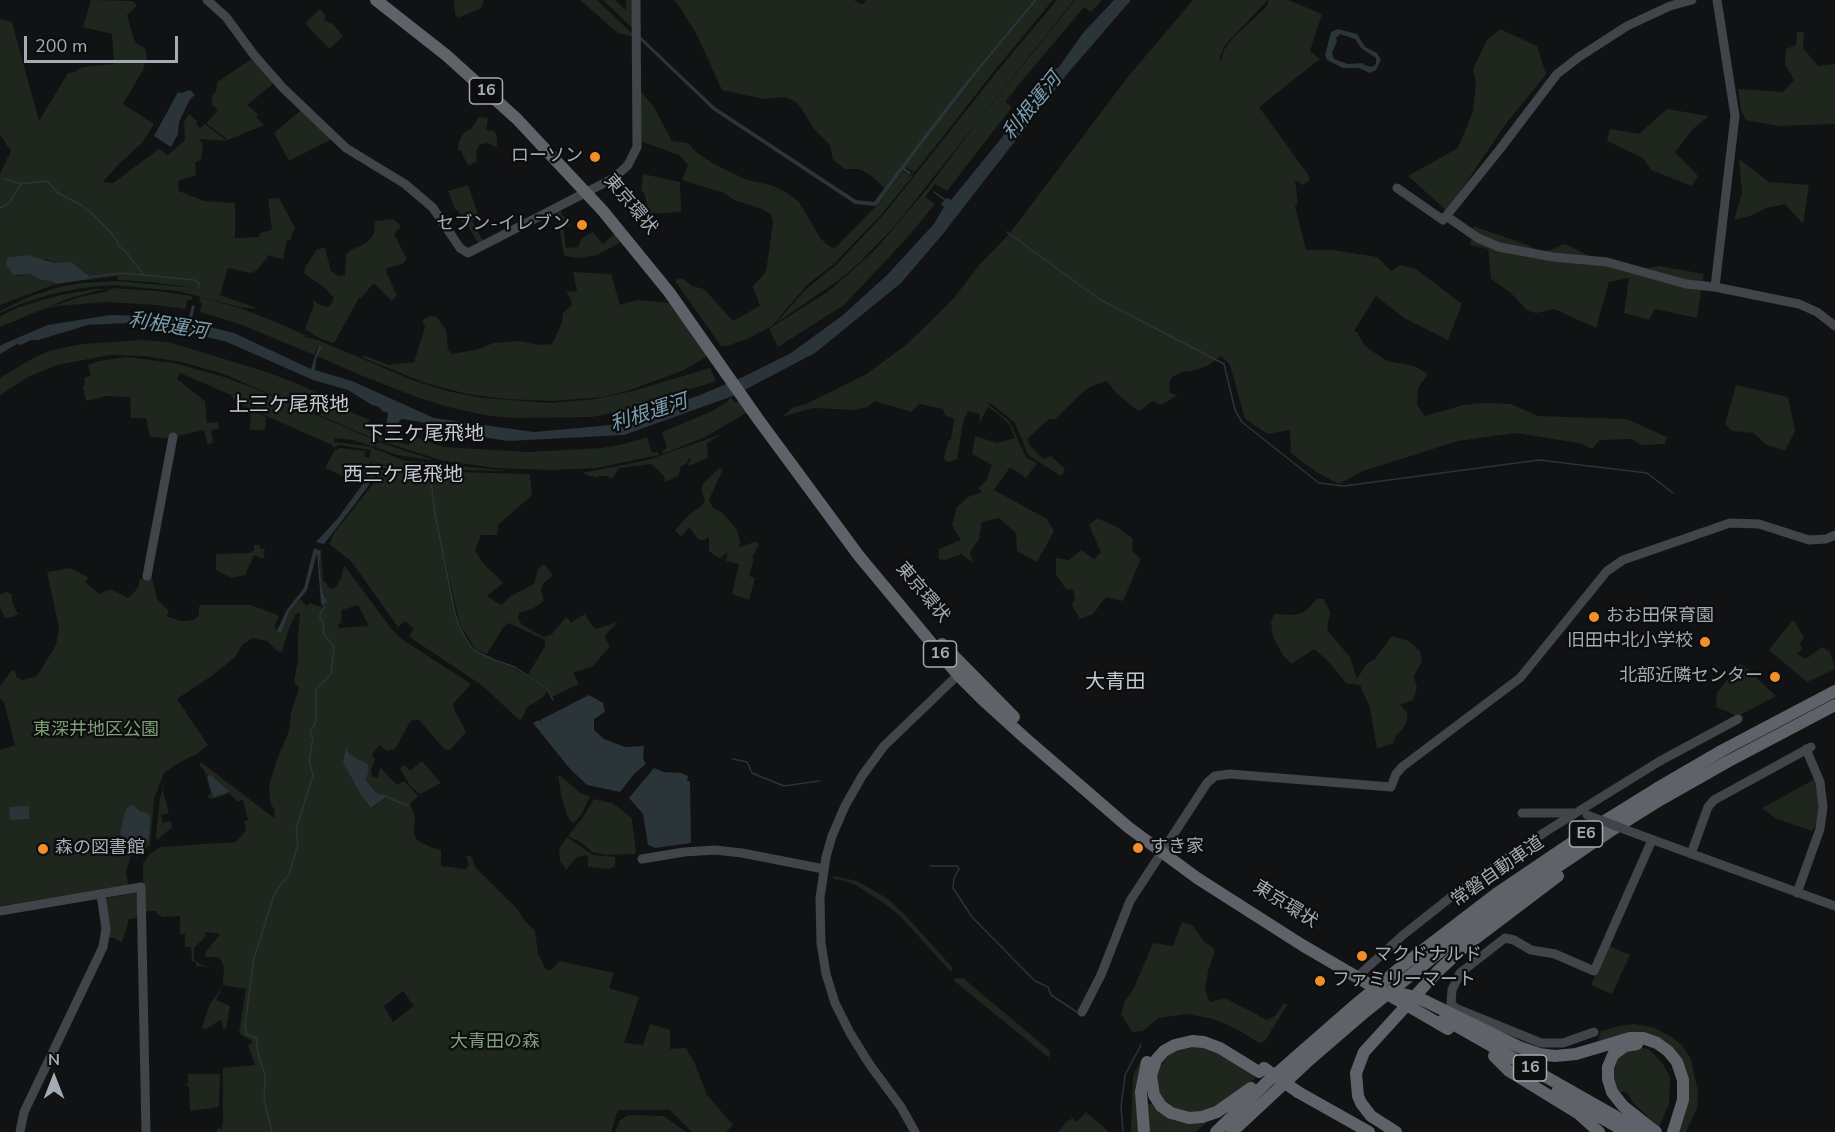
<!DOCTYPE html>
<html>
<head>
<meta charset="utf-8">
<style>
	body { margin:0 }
	#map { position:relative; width:1835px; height:1132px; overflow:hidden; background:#111213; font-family:"Nunito Sans",sans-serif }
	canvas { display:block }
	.north { position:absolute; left:24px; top:1048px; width:60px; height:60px; -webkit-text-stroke:4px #0d0d0e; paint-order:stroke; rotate:0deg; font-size:16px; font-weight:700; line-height:24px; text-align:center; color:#a3abb4 }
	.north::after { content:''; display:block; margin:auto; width:21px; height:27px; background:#a3abb4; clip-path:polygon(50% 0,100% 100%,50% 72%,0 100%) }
	.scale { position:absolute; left:24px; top:36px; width:154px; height:27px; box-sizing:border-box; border:3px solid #a3abb4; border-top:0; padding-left:8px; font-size:18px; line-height:21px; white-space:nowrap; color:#a3abb4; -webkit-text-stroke:4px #0d0d0e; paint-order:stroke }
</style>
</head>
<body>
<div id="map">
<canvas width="1835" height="1132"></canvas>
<div class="north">N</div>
<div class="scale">200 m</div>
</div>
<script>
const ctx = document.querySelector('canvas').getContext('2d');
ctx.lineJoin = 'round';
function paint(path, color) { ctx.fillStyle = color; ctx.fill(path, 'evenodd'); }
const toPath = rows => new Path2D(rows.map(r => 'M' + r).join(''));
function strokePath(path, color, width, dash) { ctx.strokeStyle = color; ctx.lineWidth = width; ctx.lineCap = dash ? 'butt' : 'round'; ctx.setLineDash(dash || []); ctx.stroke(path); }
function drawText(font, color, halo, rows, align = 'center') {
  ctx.font = font + ' "Nunito Sans","Noto Sans JP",sans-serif'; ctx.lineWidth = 4.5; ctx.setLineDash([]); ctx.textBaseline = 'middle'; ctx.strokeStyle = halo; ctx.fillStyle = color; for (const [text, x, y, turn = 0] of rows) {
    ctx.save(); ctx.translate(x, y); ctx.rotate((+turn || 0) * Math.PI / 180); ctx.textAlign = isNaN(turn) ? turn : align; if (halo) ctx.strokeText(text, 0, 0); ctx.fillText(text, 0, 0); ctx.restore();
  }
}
const green = toPath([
	[91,0,133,1,137,6,127,15,135,43,145,48,147,58,143,70,123,104,154,124,142,143,118,165,103,182,113,183,159,149,168,155,185,140,184,122,189,114,197,121,196,124,200,128,205,124,227,141,199,139,203,145,201,160,195,162,196,175,178,181,179,191,204,201,235,203,235,238,259,237,260,233,272,230,268,199,279,198,295,228,290,240,287,240,283,260,269,255,257,270,251,273,228,268,220,295,259,309,240,307,177,291,113,285,82,288,52,294,23,303,0,313,0,311,31,296,59,287,83,283,117,281,197,288,150,282,117,280,118,276,89,280,90,277,68,262,58,264,45,259,33,259,27,255,10,257,6,264,16,276,31,274,41,280,52,281,56,284,0,305,0,173,11,151,0,135,0,19,12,22,39,121,68,73,75,72,82,67,114,64,112,34,83,27],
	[454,0,484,0,481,8,458,18,455,14],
	[580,0,597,0,634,35,634,37,618,33],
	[603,0,615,0,626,10,626,0,634,0,634,30],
	[673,0,854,0,862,5,866,0,1034,0,956,94,885,189,872,176,859,169,845,169,833,160,830,145,814,129,800,106,794,101,785,97,764,99,722,90,696,33,677,3],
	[1037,0,1053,0,995,70,916,171,914,171,912,177,880,216,834,264,808,284,772,326,747,339,727,346,721,346,675,281,678,279,683,279,692,286,704,289,733,321,760,306,753,286,766,272,773,222,771,214,762,209,734,200,724,193,682,180,688,165,679,155,640,141,639,89,654,107,672,141,688,143,697,153,714,164,747,180,771,185,786,192,799,202,821,239,830,247,835,248,877,205,903,171,911,176,913,172,906,167,913,156,980,69],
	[1057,0,1074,0,894,227,860,262,839,280,775,324,806,289,835,266,885,213,999,69],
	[1075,0,1102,0,1091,12,1084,7,1021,82,1005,102,1012,107,947,191,935,184,925,197,935,204,907,238,844,305,778,347,769,329,829,291,875,250,927,189,976,124],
	[1193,0,1268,0,1225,45,1220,57,1221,62,1224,50,1232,39,1267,6,1269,0,1288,0,1322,14,1310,51,1320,59,1259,107,1309,176,1309,181,1303,185,1295,180,1298,204,1295,206,1306,250,1334,250,1377,257,1391,271,1400,265,1416,269,1462,304,1448,340,1404,318,1376,296,1354,331,1357,332,1365,346,1387,361,1414,366,1428,374,1418,388,1417,405,1425,416,1463,405,1482,403,1511,404,1538,416,1627,419,1667,437,1665,444,1642,445,1631,439,1600,440,1592,449,1579,443,1515,433,1458,441,1363,471,1339,484,1316,472,1291,453,1290,430,1268,434,1245,419,1230,365,1221,356,1209,365,1190,372,1185,371,1172,377,1169,383,1170,393,1178,395,1161,405,1152,401,1143,409,1138,411,1115,392,1107,381,1092,386,1084,391,1055,419,1049,419,1027,439,1032,448,1043,459,1051,456,1065,469,1062,475,1059,475,1028,455,1015,423,989,402,988,404,1010,422,1024,453,1027,458,1037,463,1026,478,1010,467,994,490,1047,519,1054,531,1037,562,1017,551,1016,533,999,518,982,522,979,539,970,552,973,563,961,554,945,560,939,559,939,549,961,540,952,525,957,507,968,497,983,492,978,488,986,481,992,465,972,454,975,436,997,443,1015,438,1009,424,998,414,988,407,979,424,980,414,968,411,963,423,957,459,950,462,945,461,944,457,948,441,951,440,954,419,945,415,943,409,919,404,911,412,875,401,868,407,853,410,813,408,782,417,792,408,808,403,865,375,906,345,954,298,980,264,1010,233,1127,78],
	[320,9,326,16,324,20,333,24,343,36,329,49,305,23],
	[1500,29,1537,46,1546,74,1505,125,1447,211,1408,176,1458,148,1473,111,1476,82,1473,69,1487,40],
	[1797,32,1804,32,1803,48,1818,66,1835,64,1835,124,1778,126,1746,120,1741,110,1738,89,1783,92,1794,80,1785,64,1786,49,1796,45],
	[250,60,254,60,274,83,247,105,258,114,256,117,264,125,228,140,206,123,218,110,212,105,212,96,216,91,217,82],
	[1667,109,1709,116,1694,128,1675,152,1698,176,1692,186,1651,170,1643,158,1607,141,1610,129,1639,134],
	[300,111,302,111,332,139,289,161,274,133],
	[479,117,488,118,486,130,494,131,497,136,497,145,496,147,487,143,479,145,476,153,477,161,468,166,461,151,458,150,458,144,463,133,471,129],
	[1739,159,1769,182,1809,185,1803,224,1785,204,1766,208,1750,216,1734,220,1742,192],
	[643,174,680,182,681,212,649,214,644,192,641,191],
	[468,185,478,214,472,221,484,242,479,245,467,224,463,226,459,212,455,209,448,191],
	[561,209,562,216,564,216,565,220,569,219,570,226,563,227,566,248,578,247,582,238,593,232,603,244,614,234,623,241,597,255,579,258,564,256,557,211],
	[393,219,401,226,394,234,407,259,402,264,387,268,386,272,397,295,392,301,374,283,361,298,359,298,334,343,319,338,305,329,314,305,313,300,320,305,327,307,331,305,334,298,323,286,304,274,305,268,317,249,325,248,331,271,339,276,345,275,346,254,351,250,364,244,370,239,374,234,375,221],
	[1473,226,1528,245,1542,253,1565,244,1591,257,1643,269,1659,266,1704,274,1697,318,1655,309,1649,320,1624,313,1629,278,1609,282,1596,328,1554,309,1536,313,1528,311,1511,293,1491,279,1488,249,1470,245],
	[573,272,611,274,620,305,637,300,670,303,707,355,706,357,682,371,627,391,602,397,554,401,505,399,467,394,425,383,363,358,363,355,389,365,414,362,425,327,422,320,430,316,437,317,446,330,448,350,452,354,479,349,493,343,520,341,540,345,552,344,562,323,563,313,572,305,570,298,566,292,577,291],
	[113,288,157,291,192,296,192,300,187,300,186,309,156,305,106,302,59,306,44,309,80,297,105,292],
	[96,289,104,289,70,298,0,327,0,316,19,307,60,295],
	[200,297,243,309,271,320,307,336,304,337,318,340,412,380,447,391,483,398,551,403,595,399,633,391,710,368,716,381,626,410,592,417,515,418,490,416,452,408,419,398,360,375,317,356,321,346,319,345,314,355,242,325,200,312,202,303,199,302],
	[143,340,168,342,267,372,298,384,336,401,334,405,370,420,366,429,379,435,377,440,221,373,181,362,145,356,110,355,57,365,30,376,0,395,0,378,35,357,52,350,82,344],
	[126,357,174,363,224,377,256,389,377,441,374,447,353,440,335,438,334,442,367,446,374,448,374,451,376,449,405,461,442,463,460,466,510,471,457,470,457,472,530,474,532,495,498,525,497,535,481,535,475,550,482,562,503,583,487,596,501,605,511,596,534,584,538,569,544,564,553,575,542,585,541,591,544,601,532,609,519,613,518,618,522,625,544,637,552,634,566,617,570,620,570,623,585,614,591,624,596,629,618,622,606,634,605,638,610,646,593,666,573,673,579,684,552,697,549,690,528,675,545,646,545,640,509,623,504,626,487,654,476,650,460,625,440,537,455,613,459,626,469,645,475,651,498,662,514,668,548,691,542,698,527,707,522,719,518,719,483,686,414,640,409,636,414,629,405,621,398,627,351,561,329,544,335,532,376,480,381,470,395,474,399,471,404,472,432,480,385,465,375,463,374,465,371,462,370,470,360,484,325,468,335,450,340,448,366,451,364,456,369,458,371,450,339,445,334,448,332,445,237,403,231,395,180,373,177,379,205,401,207,423,218,422,219,429,211,430,213,443,207,444,204,430,167,438,150,437,146,418,131,418,130,397,107,396,86,401,83,387,85,384,84,378,91,375,88,365,99,361],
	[1736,385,1788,397,1795,431,1785,451,1765,444,1754,433,1732,431,1725,424],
	[731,397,735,403,740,400,748,412,705,437,663,454,662,451,667,448,662,432,710,412,727,402],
	[251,410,266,417,265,430,250,430],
	[722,434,707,443,708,458,688,466,691,459,689,458,686,464,681,466,678,476,665,482,664,476,651,464,619,468,612,479,608,476,598,476,597,478,582,473,648,460],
	[380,435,386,437,385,441,388,442,389,439,409,445,412,436,444,447,528,452,601,448,620,445,647,437,652,453,658,452,659,455,596,468,552,470,495,468,440,460,378,440],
	[378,442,431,459,431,460,397,455,375,447],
	[719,468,723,469,709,500,713,508,721,512,736,528,740,541,739,547,755,542,759,543,752,558,754,559,749,576,755,578,749,600,732,594,739,564,726,561,728,552,720,558,717,557,709,551,709,537,704,540,698,539,689,527,681,537,675,530,688,516,702,505,705,501,701,489,703,484],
	[1097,518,1117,527,1133,539,1132,551,1141,559,1123,601,1106,597,1093,614,1080,619,1072,605,1075,598,1073,590,1066,589,1056,575,1056,558,1069,560,1081,550,1094,559,1101,552,1089,525],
	[254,545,260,545,260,548,265,549,264,553,265,553,263,559,254,555,245,575,232,578,216,570,216,554,250,553,254,550],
	[321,551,323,580,327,584,327,587,333,589,336,587,341,578,344,565,390,627,400,638,471,684,453,704,454,709,466,732,450,750,444,749,419,720,413,720,410,722,395,749,387,751,379,745,376,749,372,755,375,759,371,769,372,776,378,778,380,767,397,785,404,781,418,796,410,804,415,817,414,833,417,840,430,847,441,850,441,866,466,869,469,865,466,856,471,856,476,868,517,909,526,922,535,931,538,953,545,968,550,971,560,961,614,973,609,988,639,997,624,1043,643,1045,650,1024,670,1030,670,1049,686,1048,695,1064,707,1095,733,1125,726,1132,692,1132,670,1110,618,1110,611,1132,217,1132,217,1128,221,1129,223,1124,223,1068,255,1065,248,1045,251,1045,252,1041,239,1033,246,989,223,985,216,1000,230,1006,226,1028,223,1029,222,1021,220,1020,205,1030,202,1027,210,1004,223,985,224,967,221,960,218,957,205,957,205,953,220,934,205,932,206,936,194,948,194,960,202,965,214,967,196,966,196,962,192,961,191,947,185,947,185,934,180,934,180,916,161,917,161,915,157,915,157,911,144,911,143,864,149,855,160,847,236,842,246,830,244,821,248,820,243,800,236,802,235,798,229,794,212,799,207,797,210,793,204,770,199,764,201,762,274,818,275,812,270,801,269,786,277,759,289,731,291,713,299,688,294,682,298,659,298,635,300,613,298,612,295,615,288,631,282,652,277,651,267,641,253,638,243,644,235,657,213,675,177,699,208,745,197,754,182,761,164,773,154,799,150,845,136,858,136,853,132,853,126,871,128,885,0,906,0,750,15,745,4,702,0,699,0,686,12,670,15,671,17,678,23,680,37,676,56,645,59,628,47,572,70,568,89,578,85,582,99,594,110,589,128,598,138,588,140,579,152,577,157,599,169,611,167,616,180,621,188,621,195,619,199,615,199,607,201,605,251,605,277,615,279,616,274,627,280,633,289,612,300,599,307,606,310,603,324,608,323,603,326,601,326,596,322,589,319,563,319,554],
	[358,605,369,626,339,628,338,623,343,624,341,622,342,610],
	[346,749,349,755,368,764,369,770,366,780,377,793,387,797,372,808],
	[210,774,230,792,230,793,214,797,214,795,211,795,206,776],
	[403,991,414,1006,393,1022,384,1006],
	[6,592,11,594,13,605,18,614,13,617,5,618,0,607,0,595],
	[1317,599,1324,599,1330,612,1327,630,1350,657,1357,679,1366,664,1375,659,1392,636,1409,641,1420,651,1422,661,1414,676,1417,688,1413,700,1400,705,1407,712,1407,721,1402,730,1396,735,1393,743,1377,749,1370,708,1360,685,1346,683,1329,662,1314,649,1291,664,1282,654,1273,637,1271,622,1274,614,1295,615,1306,611],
	[1792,621,1795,622,1804,638,1800,643,1802,649,1797,654,1806,659,1822,647,1830,652,1835,669,1807,682,1769,650],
	[1740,664,1745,667,1776,696,1738,716,1716,707,1717,693],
	[422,761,441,783,420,794,410,786,400,768,405,765,410,771],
	[558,775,562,777,579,792,590,797,581,815,573,824,568,817,562,800],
	[1815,779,1819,806,1817,824,1812,831,1775,818,1762,808],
	[164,783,163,791,169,813,161,815,163,823,171,821,172,827,157,840,156,835,160,798],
	[594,799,612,803,626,813,632,819,636,852,634,854,607,855,592,852,582,843,568,836,583,817],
	[567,837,593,855,615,857,615,866,609,869,588,867,588,856,585,855,576,858,566,870,560,860,559,849],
	[834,876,857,881,888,899,904,914,953,968,951,972,900,916,884,903,855,885,842,880,833,879],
	[135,893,138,896,138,918,129,919,122,943,114,938,109,937,106,901,108,898],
	[1182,922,1193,926,1203,940,1215,950,1208,971,1205,990,1210,1002,1225,998,1267,1020,1275,1016,1284,1003,1287,1005,1265,1041,1259,1043,1237,1029,1213,1019,1188,1014,1158,1018,1143,1031,1132,1032,1121,1014,1125,1001,1134,988,1153,943,1173,946],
	[1609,946,1630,955,1612,994,1591,985],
	[956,978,963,978,1049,1050,1050,1053,1049,1058,953,980],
	[1634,1024,1652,1027,1668,1035,1681,1044,1691,1059,1698,1092,1697,1108,1686,1132,1677,1132,1683,1114,1671,1049,1663,1040,1639,1032,1633,1032,1598,1041,1601,1031,1618,1026],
	[1199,1046,1213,1050,1238,1064,1256,1078,1219,1107,1186,1116,1163,1101,1158,1089,1157,1077,1160,1066,1169,1055,1178,1050],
	[1636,1046,1648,1049,1655,1055,1663,1064,1670,1077,1669,1104,1659,1127,1636,1106,1627,1093,1623,1092,1617,1093,1610,1074,1617,1056],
	[1142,1058,1145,1059,1140,1132,1131,1132,1133,1075],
	[188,1074,220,1074,219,1107,190,1111,189,1086,184,1085,188,1083],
	[1147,1104,1154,1104,1169,1118,1176,1121,1186,1123,1208,1122,1195,1132,1149,1132],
	[1086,1112,1109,1132,1058,1132,1068,1120,1069,1121,1072,1118,1077,1122],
	[629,1115,664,1116,686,1132,615,1132,620,1120]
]);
const water = toPath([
	[1034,0,1037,0,980,69,913,156,905,168,911,173,910,175,903,170,877,205,874,206,855,204,713,110,639,39,639,35,715,107,856,200,874,202,956,94],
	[1114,0,1131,0,1068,73,942,235,901,283,815,353,733,396,624,435,508,441,450,432,421,422,402,419,400,420,392,436,385,433,388,413,382,411,379,407,372,405,348,390,313,380,227,342,165,327,126,323,88,325,38,340,31,340,21,345,17,344,0,354,0,346,3,344,48,325,110,315,153,316,188,322,192,305,195,306,191,322,234,333,311,369,319,345,322,346,316,359,315,370,352,381,434,418,534,432,611,425,700,395,743,377,791,353,843,315,888,274,934,224,944,207,941,204,947,198,951,200,1025,109,1040,88,1047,73,1059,67,1083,33],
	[1338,29,1357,34,1365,47,1377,53,1381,60,1376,70,1370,73,1358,68,1343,68,1327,60,1325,55,1331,32],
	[1340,34,1355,39,1361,48,1376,58,1376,64,1372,67,1364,65,1363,63,1348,64,1334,59,1332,53,1337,41,1336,38],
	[190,90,195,95,190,99,179,122,178,134,171,147,154,136,178,92,181,93],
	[27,255,55,263,71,262,90,277,90,279,56,284,52,281,41,280,31,274,13,275,6,264,7,259,9,257],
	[374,463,381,465,379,471,355,504,324,544,316,542,338,518,362,485,371,473],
	[314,548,321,551,319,563,322,589,327,602,325,604,323,602,325,607,324,608,321,603,317,553,307,590,289,612,281,633,277,631,286,611,304,588],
	[589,695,603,703,605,712,594,719,594,730,604,739,625,747,644,746,643,758,646,764,635,773,620,792,587,785,570,769,533,723,539,720,543,726,540,720],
	[346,748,350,755,368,764,369,770,366,780,369,784,377,793,388,796,371,808,361,795,343,762],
	[654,768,664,772,681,773,688,776,687,781,690,781,691,843,655,848,648,845,643,814,629,798],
	[210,774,230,792,215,797,212,795,207,777],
	[130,805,133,805,139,811,148,813,150,817,149,837,148,841,139,846,129,845,120,834,125,811],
	[29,806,29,819,10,820,9,807]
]);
const stream = toPath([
	[5,179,21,184],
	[934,192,945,200],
	[0,208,9,203,21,184,47,181,58,193,81,205,91,213,114,236,119,246,125,251,144,275,194,280,199,283,198,288],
	[1007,232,1099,299,1224,364,1235,410,1242,422,1319,483,1344,486,1539,460,1647,473,1673,493],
	[90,277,120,273,143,275],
	[381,466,431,480,435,514,455,613,459,626,469,644,475,651,497,661,515,667,548,690,553,700],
	[733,759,747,762,752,773,784,786,819,781],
	[387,797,408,806],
	[930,866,957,866,959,869,954,878,953,888,972,917,1035,981,1048,987,1051,995,1077,1012],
	[272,1132,264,1099,265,1075,257,1049,257,1038,246,1034,245,1026,254,958,275,892,289,875,298,844,296,830,313,775,309,761,313,739,310,733,316,721,316,690,331,674,334,647,324,634,323,621,320,619,320,614,324,608],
	[1123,1132,1121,1107,1125,1075,1141,1045]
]);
const secondary = toPath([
	[207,0,226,17,254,55,283,88,346,148,405,184,425,201,433,208,460,248,468,253,614,178,628,165,637,147,636,0],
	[1397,188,1443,220,1500,149,1557,74,1579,57,1627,26,1670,6,1692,0],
	[1446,216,1478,238,1499,247,1553,257,1607,262,1686,284,1715,287,1799,304,1817,312,1835,326],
	[1715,287,1735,116,1717,0],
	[147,576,173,437],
	[1522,813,1573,813],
	[1637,834,1835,906],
	[1691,854,1708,807,1714,800,1811,747],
	[642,859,684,852,715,850,742,853,824,869],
	[1797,893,1820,829,1823,807,1820,782,1806,749],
	[0,911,141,887,146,1132],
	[1357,977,1403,935,1451,897,1545,832,1660,761,1738,719],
	[1082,1012,1101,975,1130,901,1207,783,1215,776,1230,774,1391,787,1396,774,1402,767,1520,678,1607,571,1623,560,1730,523,1759,524,1809,540,1826,539,1835,535],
	[1594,1032,1563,1043,1541,1043,1455,1008,1451,1003,1452,990,1460,973,1505,938,1514,940,1531,950,1555,954,1594,971,1652,840],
	[20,1132,24,1112,103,947,106,929,101,894],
	[915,1132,901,1107,870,1065,850,1033,835,1003,826,974,821,943,820,898,826,857,832,836,845,806,862,776,884,746,961,672]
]);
const highway = toPath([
	[376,0,446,55,517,119,603,211,669,292,758,419,859,556,958,675,982,699,1025,738,1128,827,1197,878,1302,945,1367,983],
	[942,644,1014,717],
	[1421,999,1519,1047,1539,1054,1555,1056,1576,1054,1630,1038,1643,1038,1657,1043,1668,1051,1677,1062,1683,1080,1683,1100,1673,1132],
	[1412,1008,1448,1029],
	[1444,1019,1643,1132],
	[1637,1044,1625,1046,1613,1055,1608,1067,1608,1079,1612,1092,1623,1106,1656,1132],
	[1494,1056,1509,1071,1579,1114,1599,1132],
	[1251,1088,1217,1112,1202,1117,1189,1118,1171,1113,1161,1106,1154,1095,1151,1076,1156,1060,1164,1051,1175,1045,1192,1041,1204,1042,1220,1048,1259,1072],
	[1298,1092,1369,1132],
	[1557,1092,1626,1132],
	[1144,1132,1141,1092,1147,1062],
	[1216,1132,1267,1082,1355,1005,1402,966,1496,894,1598,825,1656,789,1723,750,1835,691],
	[1232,1132,1307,1062,1365,1012,1458,937,1501,905,1609,832,1660,800,1727,762,1835,705],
	[1396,1132,1371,1116,1361,1103,1358,1096,1356,1073,1364,1052,1437,972,1463,948,1558,876]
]);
const secondaryBridge = toPath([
	[1587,815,1637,834]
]);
const highwayBridge = toPath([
	[1367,983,1412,1008],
	[1396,992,1421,999],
	[1264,1068,1298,1092]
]);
const markers = [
	[595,157,6,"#f28f2b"],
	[582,225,6,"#f28f2b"],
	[1594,617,6,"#f28f2b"],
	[1705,642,6,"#f28f2b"],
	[1775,677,6,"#f28f2b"],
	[1138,848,6,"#f28f2b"],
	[43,849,6,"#f28f2b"],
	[1362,956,6,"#f28f2b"],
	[1320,981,6,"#f28f2b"]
];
const shields = [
	[486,91,33],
	[940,654,33],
	[1586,834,33],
	[1530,1068,33]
];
const shieldNames = [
	["16",486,91],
	["16",940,654],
	["E6",1586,834],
	["16",1530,1068]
];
const poiNames = [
	["ローソン",583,157,"right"],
	["セブン-イレブン",570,225,"right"],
	["おお田保育園",1606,617],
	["旧田中北小学校",1693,642,"right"],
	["北部近隣センター",1763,677,"right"],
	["すき家",1150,848],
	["森の図書館",55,849],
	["マクドナルド",1374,956],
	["ファミリーマート",1332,981]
];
const streetNames = [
	["東京環状",630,205,50],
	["東京環状",922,593,50],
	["常磐自動車道",1498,872,-35],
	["東京環状",1285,905,32]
];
const parkNames = [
	["東深井地区公園",96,731],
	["大青田の森",495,1043]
];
const waterNames = [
	["利根運河",1033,107,-51],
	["利根運河",168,327,9],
	["利根運河",649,414,-18]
];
const neighbourhoodNames = [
	["上三ケ尾飛地",289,406],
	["下三ケ尾飛地",424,435],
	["西三ケ尾飛地",403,476],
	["大青田",1115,683]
];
paint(green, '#1e261e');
paint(water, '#2a3439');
strokePath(stream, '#2a3439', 1.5);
strokePath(secondary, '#414448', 9);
strokePath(highway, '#5f6369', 12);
strokePath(secondaryBridge, '#414448', 9);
strokePath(highwayBridge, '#5f6369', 12);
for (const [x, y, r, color] of markers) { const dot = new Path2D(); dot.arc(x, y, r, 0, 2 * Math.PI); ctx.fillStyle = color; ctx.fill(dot); strokePath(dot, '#0d0d0e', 2); }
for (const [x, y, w] of shields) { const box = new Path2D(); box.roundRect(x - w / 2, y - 13, w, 26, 4.5); ctx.fillStyle = '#0d0d0e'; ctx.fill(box); strokePath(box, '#a3abb4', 1.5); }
drawText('bold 16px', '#a3abb4', null, shieldNames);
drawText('18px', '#a3abb4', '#0d0d0e', poiNames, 'left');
drawText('18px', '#a3abb4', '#0d0d0e', streetNames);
drawText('18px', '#7d9f79', '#0d0d0e', parkNames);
drawText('italic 20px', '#799fb0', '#0d0d0e', waterNames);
drawText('20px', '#c4c9d0', '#0d0d0e', neighbourhoodNames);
</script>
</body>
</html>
